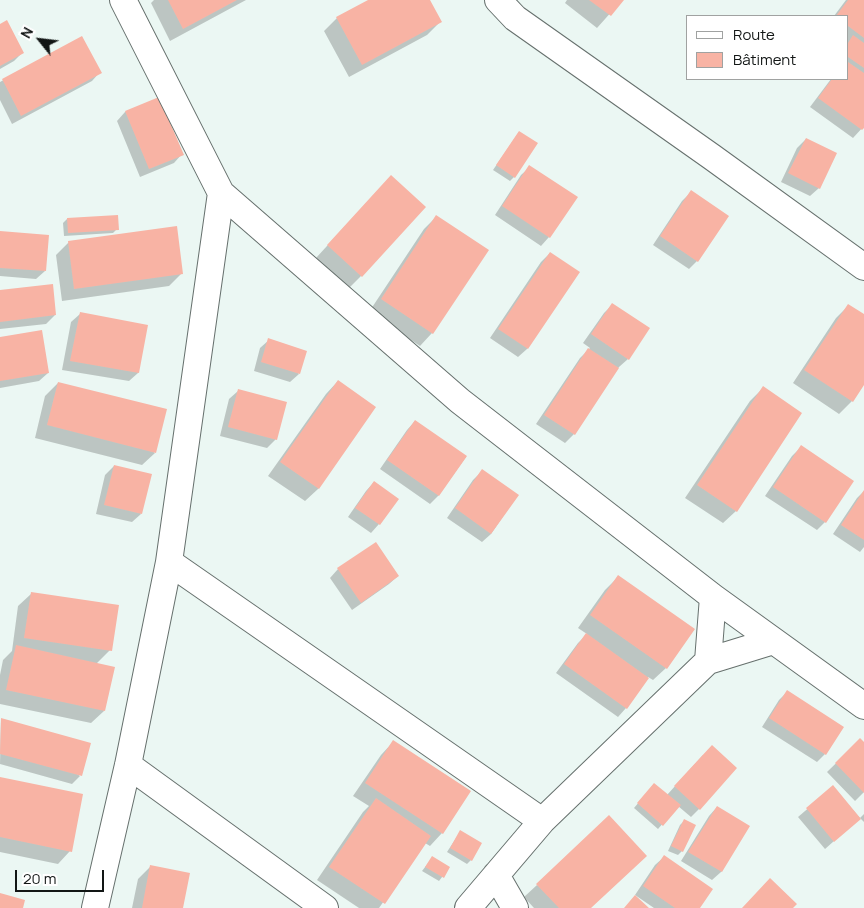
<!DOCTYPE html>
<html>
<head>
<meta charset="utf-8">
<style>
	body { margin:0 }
	#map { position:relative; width:864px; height:908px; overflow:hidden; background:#ebf7f3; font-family:Manrope,sans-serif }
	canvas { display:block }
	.legend { position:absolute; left:686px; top:15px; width:162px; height:65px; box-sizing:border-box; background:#fff; border:1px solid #a0a2a1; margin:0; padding:6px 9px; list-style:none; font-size:15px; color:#121615 }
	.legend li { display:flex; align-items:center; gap:10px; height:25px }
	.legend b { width:25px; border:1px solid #a0a2a1 }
	.north { position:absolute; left:15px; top:15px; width:50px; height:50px; -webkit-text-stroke:4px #fff; paint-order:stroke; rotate:299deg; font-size:14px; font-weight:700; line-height:20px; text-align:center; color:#121615 }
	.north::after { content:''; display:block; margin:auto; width:18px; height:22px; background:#121615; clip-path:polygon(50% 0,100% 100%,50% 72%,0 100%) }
	.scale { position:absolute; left:15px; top:870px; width:89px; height:22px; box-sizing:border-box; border:2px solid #121615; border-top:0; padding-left:6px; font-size:15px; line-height:18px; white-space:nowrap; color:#121615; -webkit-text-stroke:4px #fff; paint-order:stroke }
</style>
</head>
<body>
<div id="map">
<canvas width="864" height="908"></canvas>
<ul class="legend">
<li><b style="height:6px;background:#fff"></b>Route</li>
<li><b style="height:14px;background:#f8b3a4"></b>Bâtiment</li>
</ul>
<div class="north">N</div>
<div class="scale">20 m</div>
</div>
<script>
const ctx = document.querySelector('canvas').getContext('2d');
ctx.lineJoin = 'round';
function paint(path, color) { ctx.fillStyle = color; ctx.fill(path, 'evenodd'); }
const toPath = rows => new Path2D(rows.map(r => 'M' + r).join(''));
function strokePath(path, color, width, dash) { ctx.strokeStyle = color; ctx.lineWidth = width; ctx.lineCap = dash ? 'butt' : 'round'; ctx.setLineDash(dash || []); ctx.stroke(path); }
const shadow = toPath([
	[154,0,246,0,170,41,151,3],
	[371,0,428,0,440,22,427,35,349,77,324,31,337,18],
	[567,0,622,0,597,28,565,3],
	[846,0,864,0,864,126,853,138,810,107,831,79,848,79,848,16,834,16],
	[0,25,23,52,14,61,0,69],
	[82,37,100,72,92,81,12,124,0,100,0,82],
	[159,98,182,154,174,163,140,177,117,121,125,112],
	[519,132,514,177,510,181,493,170],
	[806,139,819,188,810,196,781,182,797,148],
	[530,167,549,237,541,246,495,215,521,175],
	[379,189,361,276,349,288,316,258],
	[691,192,697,261,689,269,653,245,682,201],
	[436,217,432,333,420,346,369,312,424,229],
	[67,219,117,229,113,233,64,236,63,223],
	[0,232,45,271,36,279,0,276],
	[69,242,182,273,169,286,62,301,56,255],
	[550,253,578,272,527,349,518,357,490,338,541,262],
	[0,291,55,315,46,324,0,329],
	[612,305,628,359,619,367,574,434,565,443,536,424,580,358,590,348,583,343,604,313],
	[848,306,864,316,864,383,852,401,839,414,793,383,836,318],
	[80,314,146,326,138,373,129,381,62,370,71,322],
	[0,338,48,373,39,381,0,388],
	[269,340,299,374,290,382,254,371,260,348],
	[338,381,375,407,318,489,305,501,268,476,326,394],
	[58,383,155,453,142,465,35,438,45,396],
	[763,388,736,511,723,523,685,498,750,401],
	[238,391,276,439,267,448,220,436,229,399],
	[415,421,466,457,438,496,430,504,380,469,407,430],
	[801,447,825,522,817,530,765,496,792,456],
	[114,466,141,514,132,522,96,514,105,475],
	[482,471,517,496,491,534,482,542,447,518,473,480],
	[374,482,379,524,371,533,348,517,366,491],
	[864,491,864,547,860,552,833,534,857,498],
	[338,569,398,576,389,584,352,610,330,578],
	[618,577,666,668,653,680,648,677,626,708,618,717,556,673,578,643,587,634,578,628,605,590],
	[31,594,110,650,96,664,104,711,91,723,0,704,0,675,3,660,12,651,18,606],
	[787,692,825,754,817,762,762,727,779,700],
	[1,719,80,776,72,784,0,764],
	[860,740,864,744,864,792,855,801,827,772],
	[393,742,442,833,430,846,425,843,379,908,359,908,317,880,363,812,369,806,353,796,381,755],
	[703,755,699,809,691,817,678,806,658,829,634,808,651,788,667,795],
	[0,778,70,851,58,864,0,852],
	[833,787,860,818,864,814,864,822,860,818,825,849,798,817],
	[717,807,748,827,721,872,712,880,681,861,709,816],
	[684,821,682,851,678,855,668,851,680,825],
	[460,832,471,860,467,864,447,852],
	[664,857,699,908,654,908,635,895,655,865],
	[432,858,449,868,439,881,422,871],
	[151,866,182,908,132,908,138,879],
	[537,885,590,908,534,908,524,897]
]);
const building = toPath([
	[168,0,237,0,183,29],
	[368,0,430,0,442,22,362,65,336,17],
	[589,0,624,0,611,16],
	[848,0,864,0,864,38,848,26,848,16,836,16],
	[7,20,24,53,0,66,0,24],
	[853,35,864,43,864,68,848,57,848,43],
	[82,36,102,73,21,116,2,79],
	[848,62,864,73,864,128,862,130,818,98,832,79,848,79],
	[159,97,184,155,149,169,125,111],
	[519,131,538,143,515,178,496,165],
	[806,138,837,153,820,189,788,173],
	[529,165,578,197,550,238,502,206],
	[391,175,426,207,362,277,327,245],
	[691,190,729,216,698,262,660,236],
	[118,215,119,230,68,233,67,218],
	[436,215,489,250,433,334,381,299],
	[177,226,183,274,74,289,68,241],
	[0,231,49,235,46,271,0,268],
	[550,252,580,272,528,349,498,329],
	[53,284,56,315,0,322,0,290],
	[612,303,650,328,629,360,591,334],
	[848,304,864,314,864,385,853,402,804,370],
	[80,312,148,325,139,373,70,361],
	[42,330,49,373,0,381,0,337],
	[268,338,307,351,300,374,261,362],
	[588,348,619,368,575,435,544,415],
	[338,380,376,407,319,489,280,462],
	[58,382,167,409,156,453,47,425],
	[763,386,802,413,737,512,697,485],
	[238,389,287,402,277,440,228,427],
	[415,420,467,456,439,496,387,460],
	[801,445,854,481,826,523,773,487],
	[114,465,152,474,142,514,104,505],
	[482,469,519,495,491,534,455,508],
	[374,481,399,499,380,525,355,508],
	[864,490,864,540,841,525],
	[376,542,399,576,361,603,337,568],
	[618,575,695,629,667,669,590,615],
	[31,592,119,605,112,651,24,638],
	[586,633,649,678,627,709,564,664],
	[16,645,115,667,105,711,6,690],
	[787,690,844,727,826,755,769,718],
	[1,718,91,743,82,776,0,754],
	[860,738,864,742,864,793,835,763],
	[393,740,471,791,443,834,365,783],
	[712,745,737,768,700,810,674,786],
	[0,777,83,794,72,852,0,837],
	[654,783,681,805,663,826,637,803],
	[833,785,861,819,834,842,806,808],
	[376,798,431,836,385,904,329,867],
	[717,806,750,826,722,872,688,852],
	[609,815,647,856,591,908,559,908,536,884],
	[684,819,696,825,683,852,671,846],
	[460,830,482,843,472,861,450,848],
	[664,855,713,889,700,908,675,908,643,886],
	[432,856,450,867,444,878,425,867],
	[150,865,190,873,183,908,142,908],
	[770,878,797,904,793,908,742,908],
	[0,893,25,900,23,908,0,908],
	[635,895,649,908,624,908]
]);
const minor = toPath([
	[498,0,515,18,712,157,864,267],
	[221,193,460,401,713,597,864,706],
	[169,562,542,821],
	[708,661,713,597],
	[128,765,325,908],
	[496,875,515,908],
	[95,908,128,765,169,562,221,193,123,0],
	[468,908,542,821,708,661,773,641]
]);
paint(shadow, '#0003');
paint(building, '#f8b3a4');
strokePath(minor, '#66706d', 28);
strokePath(minor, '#fff', 26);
</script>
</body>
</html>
